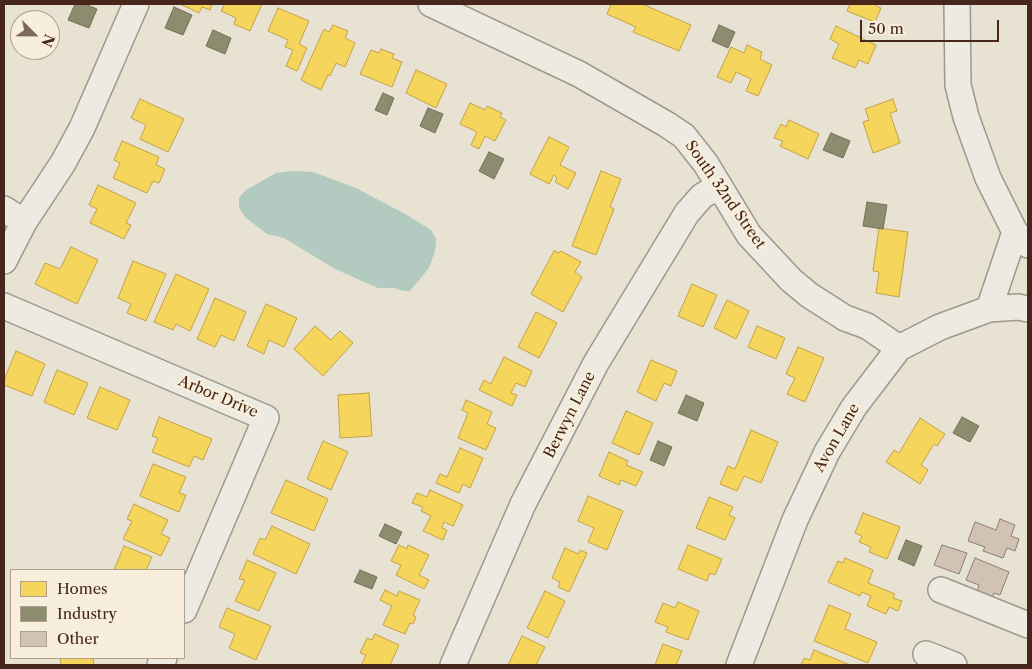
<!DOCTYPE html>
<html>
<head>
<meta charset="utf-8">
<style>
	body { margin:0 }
	#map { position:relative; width:1032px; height:669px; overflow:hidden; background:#e8e2d2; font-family:"Libre Caslon Text",serif }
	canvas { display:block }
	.frame { position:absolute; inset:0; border:5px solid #47271b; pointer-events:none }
	.legend { position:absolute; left:10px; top:569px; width:175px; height:90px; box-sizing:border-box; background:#f7efdb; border:1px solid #b19f8e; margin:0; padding:6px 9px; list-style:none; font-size:15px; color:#47271b }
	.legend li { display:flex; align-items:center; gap:10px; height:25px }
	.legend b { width:25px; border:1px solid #b19f8e }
	.north { position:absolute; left:10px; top:10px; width:50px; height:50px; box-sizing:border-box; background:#f7efdb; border:1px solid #b19f8e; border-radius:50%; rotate:113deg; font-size:14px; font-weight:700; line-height:20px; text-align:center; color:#47271b }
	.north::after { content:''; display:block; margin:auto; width:18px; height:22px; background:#7f685b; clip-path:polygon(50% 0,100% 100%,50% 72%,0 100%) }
	.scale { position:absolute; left:860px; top:20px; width:139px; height:22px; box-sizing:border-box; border:2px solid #47271b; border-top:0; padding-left:6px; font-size:15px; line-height:18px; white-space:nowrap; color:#47271b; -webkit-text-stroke:4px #f7efdb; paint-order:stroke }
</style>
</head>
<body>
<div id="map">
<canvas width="1032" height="669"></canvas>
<div class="frame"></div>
<ul class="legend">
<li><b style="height:14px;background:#f6d55c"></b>Homes</li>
<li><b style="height:14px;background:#8c8c6e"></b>Industry</li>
<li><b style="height:14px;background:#d1c2b4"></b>Other</li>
</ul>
<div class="north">N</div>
<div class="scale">50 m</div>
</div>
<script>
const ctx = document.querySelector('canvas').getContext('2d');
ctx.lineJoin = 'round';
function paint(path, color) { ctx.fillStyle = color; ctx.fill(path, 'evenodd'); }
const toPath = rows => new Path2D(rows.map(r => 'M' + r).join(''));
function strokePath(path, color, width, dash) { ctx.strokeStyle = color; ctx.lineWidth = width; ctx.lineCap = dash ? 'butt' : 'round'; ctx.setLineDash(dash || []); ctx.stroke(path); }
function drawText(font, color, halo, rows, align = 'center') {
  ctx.font = font + ' "Libre Caslon Text",serif'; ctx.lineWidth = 5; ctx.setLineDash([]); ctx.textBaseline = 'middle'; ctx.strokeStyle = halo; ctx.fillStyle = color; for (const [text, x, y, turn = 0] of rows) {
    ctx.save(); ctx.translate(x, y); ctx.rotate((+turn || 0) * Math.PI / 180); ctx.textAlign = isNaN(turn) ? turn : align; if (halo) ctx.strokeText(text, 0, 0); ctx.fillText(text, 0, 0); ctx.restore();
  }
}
const water = toPath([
	[293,171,313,172,356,188,407,215,431,230,436,239,435,251,429,268,410,291,403,291,395,288,378,288,335,269,284,238,267,234,246,218,239,208,239,198,246,190,276,173]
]);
const homes = toPath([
	[180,4,212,4,210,10,202,7,199,13,180,4],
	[225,4,262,4,250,31,234,24,236,18,221,11,225,4],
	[611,4,642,4,691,25,679,51,633,32,636,27,607,14,611,4],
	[850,4,877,4,876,6,881,8,875,22,847,11,850,4],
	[278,8,309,21,299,44,307,48,297,71,286,66,293,50,285,47,288,40,268,31,278,8],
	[333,25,348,31,345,38,355,43,345,67,336,63,330,76,328,75,321,90,301,80,324,29,329,32,333,25],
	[836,26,876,45,868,64,859,60,855,68,832,58,839,44,830,39,836,26],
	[747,45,762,52,760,59,772,65,758,96,746,91,751,79,736,72,731,83,717,77,731,47,744,53,747,45],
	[381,49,394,54,392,58,402,62,392,87,360,74,371,50,379,53,381,49],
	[416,70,447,84,436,108,406,93,416,70],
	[140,99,184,119,168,152,140,139,146,125,131,118,140,99],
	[893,99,897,111,890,113,900,143,873,153,863,122,869,120,865,109,893,99],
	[470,103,485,110,487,106,502,113,500,117,506,120,495,141,485,136,479,149,471,145,477,132,460,124,470,103],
	[789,120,819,134,808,159,780,146,783,141,774,138,781,124,786,127,789,120],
	[549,137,569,147,560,165,576,173,568,189,555,182,557,178,554,175,549,184,530,174,549,137],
	[122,141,159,157,156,165,165,169,159,183,153,181,147,193,113,178,120,163,114,160,122,141],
	[601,171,621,179,610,207,614,209,596,255,572,246,601,171],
	[98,185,136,203,126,223,131,225,124,239,90,223,97,209,89,205,98,185],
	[879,228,908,232,899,297,876,293,879,272,873,271,879,228],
	[71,247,98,260,77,304,35,284,45,263,60,269,71,247],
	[554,251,559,253,561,251,581,262,575,272,582,277,563,312,531,294,554,251],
	[133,261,166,274,146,321,127,313,131,304,118,298,133,261],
	[176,274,209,289,190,331,176,324,173,330,154,322,176,274],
	[692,284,717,295,703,327,678,316,692,284],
	[215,298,246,312,234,341,221,335,215,347,197,339,215,298],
	[727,300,749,311,736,339,714,328,727,300],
	[266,304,297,318,284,347,269,340,264,354,247,346,266,304],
	[536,312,557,323,539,358,518,347,536,312],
	[315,326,331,340,340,331,353,343,323,376,294,349,315,326],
	[757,326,785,338,776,359,748,347,757,326],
	[798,347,824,358,805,402,787,394,795,378,786,374,798,347],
	[16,351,45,364,32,396,4,385,4,380,16,351],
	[504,357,532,371,525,387,516,383,511,393,517,395,512,406,479,390,484,380,491,384,504,357],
	[651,360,677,371,671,386,664,383,656,401,637,392,651,360],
	[57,370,88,383,74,415,44,402,57,370],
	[100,387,130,400,117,430,87,418,100,387],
	[369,393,372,436,340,438,338,395,369,393],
	[466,400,492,412,487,424,496,428,486,450,458,438,468,413,462,410,466,400],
	[626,411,653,423,639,455,612,443,626,411],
	[159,417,212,439,203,460,194,456,189,467,152,452,158,438,152,436,159,417],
	[920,418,945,434,937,446,934,444,921,465,928,470,920,484,886,462,894,450,899,453,920,418],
	[751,430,778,442,761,483,744,476,737,491,720,484,728,466,735,469,751,430],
	[323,441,348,452,331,490,307,479,323,441],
	[460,448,483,458,470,488,463,484,459,493,436,483,440,474,447,477,460,448],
	[609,452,628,461,626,465,643,472,636,486,621,480,619,485,599,476,609,452],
	[153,464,186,477,179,493,186,495,179,512,140,496,153,464],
	[286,480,328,499,314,531,271,513,286,480],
	[430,490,463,505,453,526,444,522,442,528,447,530,443,540,423,531,431,516,421,511,423,507,412,503,417,493,427,497,430,490],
	[588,496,623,511,607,550,588,542,594,528,578,521,588,496],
	[709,497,733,507,729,515,735,518,725,540,696,528,709,497],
	[134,504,168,520,161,534,170,538,161,556,123,539,132,521,127,519,134,504],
	[863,513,900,527,887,559,869,552,871,547,859,542,862,536,855,533,863,513],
	[272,526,310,544,296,574,253,554,260,538,265,540,272,526],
	[399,545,407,549,408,545,429,555,419,575,429,580,424,589,396,575,401,565,391,561,399,545],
	[688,545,722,559,715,575,710,573,707,581,678,569,688,545],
	[124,546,152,557,146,570,114,570,124,546],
	[565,548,578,554,580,550,587,553,569,592,558,587,560,582,552,578,565,548],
	[845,558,873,570,868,583,895,594,893,598,902,601,898,611,889,607,886,614,867,606,871,596,862,592,860,596,828,582,838,561,843,563,845,558],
	[247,560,276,573,259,611,235,601,245,580,239,579,247,560],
	[385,590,397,596,399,591,420,600,413,615,416,617,413,624,410,623,405,634,383,625,392,606,380,600,385,590],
	[545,591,565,601,548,638,527,628,545,591],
	[678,602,699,611,688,640,666,632,668,627,655,622,663,603,675,608,678,602],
	[829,605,851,614,845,629,877,642,868,663,814,641,829,605],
	[227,608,271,626,256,660,229,648,235,634,219,627,227,608],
	[375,634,399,645,390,665,361,665,366,655,360,653,367,638,372,640,375,634],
	[522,636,545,647,536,665,508,665,522,636],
	[663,644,682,651,676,665,655,665,663,644],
	[814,650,850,665,801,665,804,658,810,660,814,650],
	[60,658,93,658,94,665,61,665,60,658]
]);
const industry = toPath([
	[75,4,85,4,97,9,89,28,68,20,75,4],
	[174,7,192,15,183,35,165,28,174,7],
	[719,25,735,32,728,48,712,41,719,25],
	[213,30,231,38,225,54,206,46,213,30],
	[383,93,394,98,387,115,375,110,383,93],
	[428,108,443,114,435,133,420,126,428,108],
	[831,133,850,141,843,158,823,150,831,133],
	[489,152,504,159,494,179,479,171,489,152],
	[867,202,887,205,883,229,863,226,867,202],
	[686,395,704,403,697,421,678,413,686,395],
	[962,417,979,426,970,442,953,433,962,417],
	[658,441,672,447,664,466,650,460,658,441],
	[385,524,402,532,396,544,379,536,385,524],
	[906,540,922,546,914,566,898,559,906,540],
	[360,570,377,577,372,589,354,582,360,570]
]);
const building = toPath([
	[1000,519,1015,525,1011,536,1019,539,1015,551,1007,548,1003,558,983,551,985,547,968,541,975,522,996,530,1000,519],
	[942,545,967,553,959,574,934,565,942,545],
	[975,558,1009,572,1000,595,994,593,991,601,976,595,979,585,966,580,975,558]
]);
const minor = toPath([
	[431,4,579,74,666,124,684,136,706,164,749,235,791,280,809,295,845,318,867,326,899,348],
	[957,4,958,85,966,117,988,178,1015,232,1028,245],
	[4,209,24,222],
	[4,261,24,222,63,163,82,128,136,4],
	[4,306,266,418,184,610],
	[989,309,1015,232],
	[941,590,1028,625],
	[926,654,954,665],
	[160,665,164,658],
	[453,665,523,504,596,363,687,213,702,196,719,186],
	[739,665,795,520,827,452,854,407,899,348,940,327,989,309,1018,307,1028,309]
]);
const streetNames = [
	["South 32nd Street",725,195,55],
	["Arbor Drive",218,397,23],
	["Berwyn Lane",570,415,-63],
	["Avon Lane",837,438,-60]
];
paint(water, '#b2cac0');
paint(homes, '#f6d55c');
strokePath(homes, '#c2a148', 1);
paint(industry, '#8c8c6e');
strokePath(industry, '#776e55', 1);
paint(building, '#d1c2b4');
strokePath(building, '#887f75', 1);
strokePath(minor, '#9f978d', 28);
strokePath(minor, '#edeae1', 25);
drawText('15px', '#47271b', '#f7efdb', streetNames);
</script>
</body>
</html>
